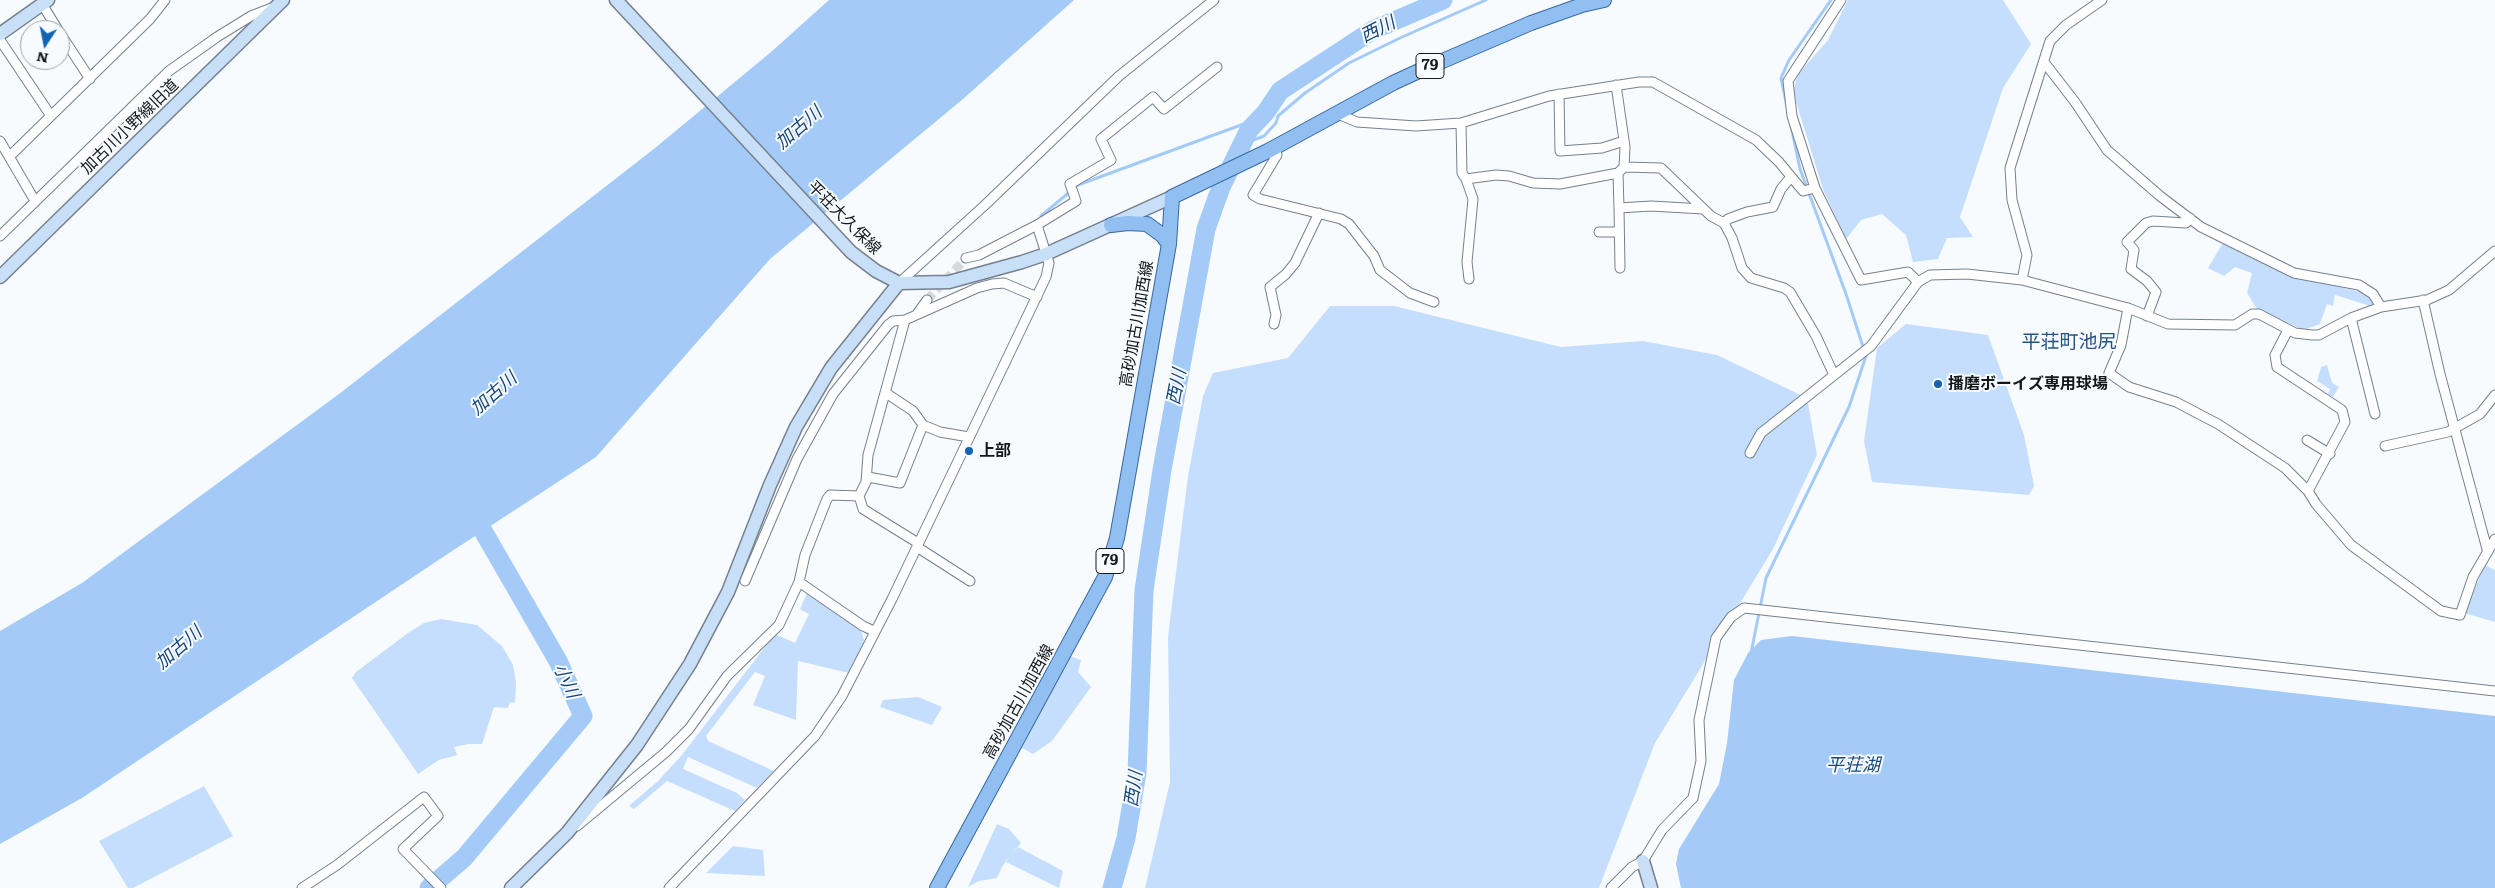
<!DOCTYPE html>
<html>
<head>
<meta charset="utf-8">
<style>
	body { margin:0 }
	#map { position:relative; width:2495px; height:888px; overflow:hidden; background:#f8fbfe; font-family:Literata,serif }
	canvas { display:block }
	.north { position:absolute; left:20px; top:20px; width:50px; height:50px; box-sizing:border-box; background:#f8fbfe; border:1px solid #9ca0a4; border-radius:50%; rotate:191deg; font-size:14px; font-weight:700; line-height:20px; text-align:center; color:#12171c }
	.north::after { content:''; display:block; margin:auto; width:18px; height:22px; background:#1463b2; clip-path:polygon(50% 0,100% 100%,50% 72%,0 100%) }
</style>
</head>
<body>
<div id="map">
<canvas width="2495" height="888"></canvas>
<div class="north">N</div>
</div>
<script>
const ctx = document.querySelector('canvas').getContext('2d');
ctx.lineJoin = 'round';
function paint(path, color) { ctx.fillStyle = color; ctx.fill(path, 'evenodd'); }
const toPath = rows => new Path2D(rows.map(r => 'M' + r).join(''));
function strokePath(path, color, width, dash) { ctx.strokeStyle = color; ctx.lineWidth = width; ctx.lineCap = dash ? 'butt' : 'round'; ctx.setLineDash(dash || []); ctx.stroke(path); }
function drawText(font, color, halo, rows, align = 'center') {
  ctx.font = font + ' Literata,"Noto Sans JP",serif'; ctx.lineWidth = 4; ctx.setLineDash([]); ctx.textBaseline = 'middle'; ctx.strokeStyle = halo; ctx.fillStyle = color; for (const [text, x, y, turn = 0] of rows) {
    ctx.save(); ctx.translate(x, y); ctx.rotate((+turn || 0) * Math.PI / 180); ctx.textAlign = isNaN(turn) ? turn : align; if (halo) ctx.strokeText(text, 0, 0); ctx.fillText(text, 0, 0); ctx.restore();
  }
}
const green = toPath([
	[1848,0,2003,0,2031,44,2003,88,1960,217,1973,237,1947,238,1938,259,1913,262,1906,235,1882,214,1861,220,1846,239,1823,189,1793,92,1798,74,1828,40],
	[2224,241,2292,276,2366,293,2373,303,2370,306,2335,295,2333,306,2327,304,2320,324,2304,330,2283,321,2257,309,2247,293,2252,273,2235,267,2224,276,2208,268],
	[1330,306,1394,306,1561,347,1643,341,1717,355,1807,398,1817,455,1773,549,1655,743,1599,888,1145,888,1170,782,1168,637,1188,476,1203,396,1213,373,1288,358],
	[1906,324,1988,335,2024,435,2034,486,2029,495,1872,482,1864,441,1877,348],
	[2327,365,2332,383,2339,387,2333,397,2328,394,2330,389,2317,381,2321,367],
	[2485,565,2495,570,2495,622,2464,613],
	[807,593,859,628,862,633,864,640,863,645,849,673,798,661,796,720,753,705,765,676,755,672,706,736,708,741,774,771,757,788,688,757,683,769,737,793,745,800,735,811,667,781,634,809,629,806,658,781,681,756,775,634,795,643,809,614,800,609],
	[441,619,477,625,502,646,513,665,516,682,515,703,510,702,508,708,494,707,482,744,469,744,454,747,457,755,439,760,418,774,352,678,356,672,408,633,424,623],
	[1070,656,1081,660,1078,672,1091,687,1052,741,1033,754,1022,748],
	[918,697,942,707,932,725,880,707,883,700],
	[204,786,233,836,133,888,128,888,99,841],
	[997,824,1009,829,1021,843,1011,854,1018,847,1063,871,1059,888,1006,862,1011,854,1002,867,997,878,979,881,968,887],
	[733,846,763,850,765,876,706,873]
]);
const water = toPath([
	[829,0,1074,0,963,99,770,259,596,457,440,559,82,798,0,844,0,631,82,583,339,394,655,148,771,52],
	[1792,636,2495,716,2495,888,1681,888,1676,864,1679,849,1719,784,1727,743,1734,680,1748,653,1761,640]
]);
const stream = toPath([
	[1243,144,1264,136,1276,123,1278,116,1305,93,1349,63,1400,38,1486,0],
	[1041,216,1078,185,1260,118],
	[1751,653,1766,578,1849,407,1866,356,1846,294,1800,169,1781,78,1789,60,1831,0]
]);
const river = toPath([
	[429,888,464,858,583,716,558,661,471,510],
	[1112,888,1126,838,1137,773,1144,590,1162,470,1206,229,1221,187,1249,130,1266,112,1280,91,1373,30,1443,0]
]);
const streetTunnel = toPath([
	[927,300,966,258]
]);
const street = toPath([
	[1841,0,1788,81,1792,116,1815,188,1861,280,1908,272,1918,282],
	[42,4,58,30],
	[60,33,90,79],
	[0,40,51,116],
	[2044,62,2075,102,2107,150,2160,196,2201,227,2294,273,2359,285,2373,294,2381,307],
	[1616,85,1625,147,1624,167,1618,173,1619,208,1651,206,1703,209],
	[1559,94,1560,151,1602,148,1624,141],
	[1338,114,1357,122,1416,126,1461,123,1549,96,1639,82,1653,82,1756,140,1779,162,1803,191,1815,188],
	[1461,123,1462,173,1466,179,1496,175,1509,176,1533,183,1560,184,1618,173],
	[0,141,35,201],
	[1275,148,1277,155,1253,195,1260,199,1341,219,1349,224,1374,256,1380,270,1410,293,1434,302],
	[10,156,150,19,165,0],
	[1624,167,1661,168,1711,216,1724,223,1732,238,1742,268,1751,278,1784,288,1790,292,1816,336,1834,375],
	[1466,179,1473,199,1467,262,1469,279],
	[1619,208,1620,268],
	[1724,223,1728,219,1747,212,1773,207,1781,189,1791,177],
	[1599,232,1619,232],
	[0,236,169,71,217,37,251,16,272,8],
	[966,258,979,255,1037,225],
	[2022,280,2027,255,2012,200,2010,168,2050,41,2066,25,2102,0],
	[899,283,985,205,1119,76,1214,0],
	[2423,300,2440,374,2487,549],
	[2128,308,2121,345,2109,373,2129,387,2176,402,2218,424,2285,468,2308,491,2316,504,2351,545,2441,611,2460,615,2473,577,2495,539],
	[917,314,927,300],
	[2147,316,2156,292,2147,281,2131,269,2134,250,2127,242,2146,223,2153,221,2186,223,2190,218],
	[2351,318,2375,414],
	[1274,324,1276,315,1270,287,1286,274,1295,263,1319,213],
	[2288,330,2275,355,2277,367,2342,410,2345,422,2308,491],
	[886,393,913,411,923,425,940,432,969,437],
	[2307,440,2330,454],
	[2385,446,2448,432,2480,414,2495,395],
	[1750,453,1761,433,1871,346,1918,282,1930,275,1967,274,2022,280,2128,308,2168,324,2235,325,2252,314,2259,314,2295,333,2312,335,2319,335,2351,318,2381,307,2427,300,2449,290,2495,251],
	[868,477,900,483,923,425],
	[859,496,863,509,918,543],
	[917,547,970,581],
	[745,581,797,459,833,394,888,325,893,321,905,320],
	[799,582,863,626,874,631],
	[577,826,666,752,689,729,727,676,779,625,799,582,805,555,827,499,830,495,859,496,866,482,868,455,905,320,977,288,992,284,1004,283,1037,297],
	[302,888,337,865,424,797,438,816,403,849,441,888],
	[669,888,815,736,842,696,892,599,1046,277,1049,263,1037,225,1076,201,1070,184,1111,160,1101,139,1153,97,1164,109,1217,67],
	[1611,888,1632,867,1643,861,1662,830,1693,798,1701,761,1699,720,1716,638,1731,617,1744,608,2495,691]
]);
const secondary = toPath([
	[616,0,851,252,876,271,899,283,949,282,1022,262,1046,254,1172,197],
	[0,34,48,0],
	[0,277,283,0],
	[1643,861,1651,888],
	[511,888,567,833,637,745,690,664,728,592,770,485,796,427,831,368,899,283]
]);
const primary = toPath([
	[1111,225,1128,223,1147,224,1162,235,1169,244],
	[937,888,1105,577,1117,538,1169,244,1172,197,1268,151,1393,83,1419,71,1531,23,1582,5,1604,0]
]);
const markers = [
	[1938,384,5,"#1463b2"],
	[969,451,5,"#1463b2"]
];
const shields = [
	[1430,66,28],
	[1110,561,28]
];
const shieldNames = [
	["79",1430,66],
	["79",1110,561]
];
const streetNames = [
	["加古川小野線旧道",130,127,-44],
	["平荘大久保線",844,218,45],
	["高砂加古川加西線",1137,324,-80],
	["高砂加古川加西線",1019,702,-61]
];
const poiNames = [
	["播磨ボーイズ専用球場",1948,384],
	["上部",979,451]
];
const waterNames = [
	["西川",1378,30,-27],
	["加古川",799,128,-41],
	["西川",1177,387,-79],
	["加古川",494,394,-41],
	["加古川",179,648,-41],
	["小川",566,681,65],
	["平荘湖",1853,766],
	["西川",1134,789,-82]
];
const quarterNames = [
	["平荘町池尻",2069,342]
];
paint(green, '#c5defd');
paint(water, '#a4cbf8');
strokePath(stream, '#a4cbf8', 3);
strokePath(river, '#a4cbf8', 19);
strokePath(streetTunnel, '#d6d9dc', 9, [9, 4.5]);
strokePath(street, '#75808f', 11);
strokePath(secondary, '#75808f', 15);
strokePath(primary, '#3668a1', 16);
strokePath(street, '#fff', 9);
strokePath(secondary, '#c8dff8', 12);
strokePath(primary, '#92bff2', 14);
for (const [x, y, r, color] of markers) { const dot = new Path2D(); dot.arc(x, y, r, 0, 2 * Math.PI); ctx.fillStyle = color; ctx.fill(dot); strokePath(dot, '#f8fbfe', 2); }
for (const [x, y, w] of shields) { const box = new Path2D(); box.roundRect(x - w / 2, y - 12.5, w, 25, 4); ctx.fillStyle = '#f8fbfe'; ctx.fill(box); strokePath(box, '#12171c', 1); }
drawText('bold 15px', '#12171c', null, shieldNames);
drawText('16px', '#12171c', '#f8fbfe', streetNames);
drawText('bold 16px', '#12171c', '#f8fbfe', poiNames, 'left');
drawText('italic 18px', '#164679', '#f8fbfe', waterNames);
drawText('19px', '#255387', '#f8fbfe', quarterNames);
</script>
</body>
</html>
